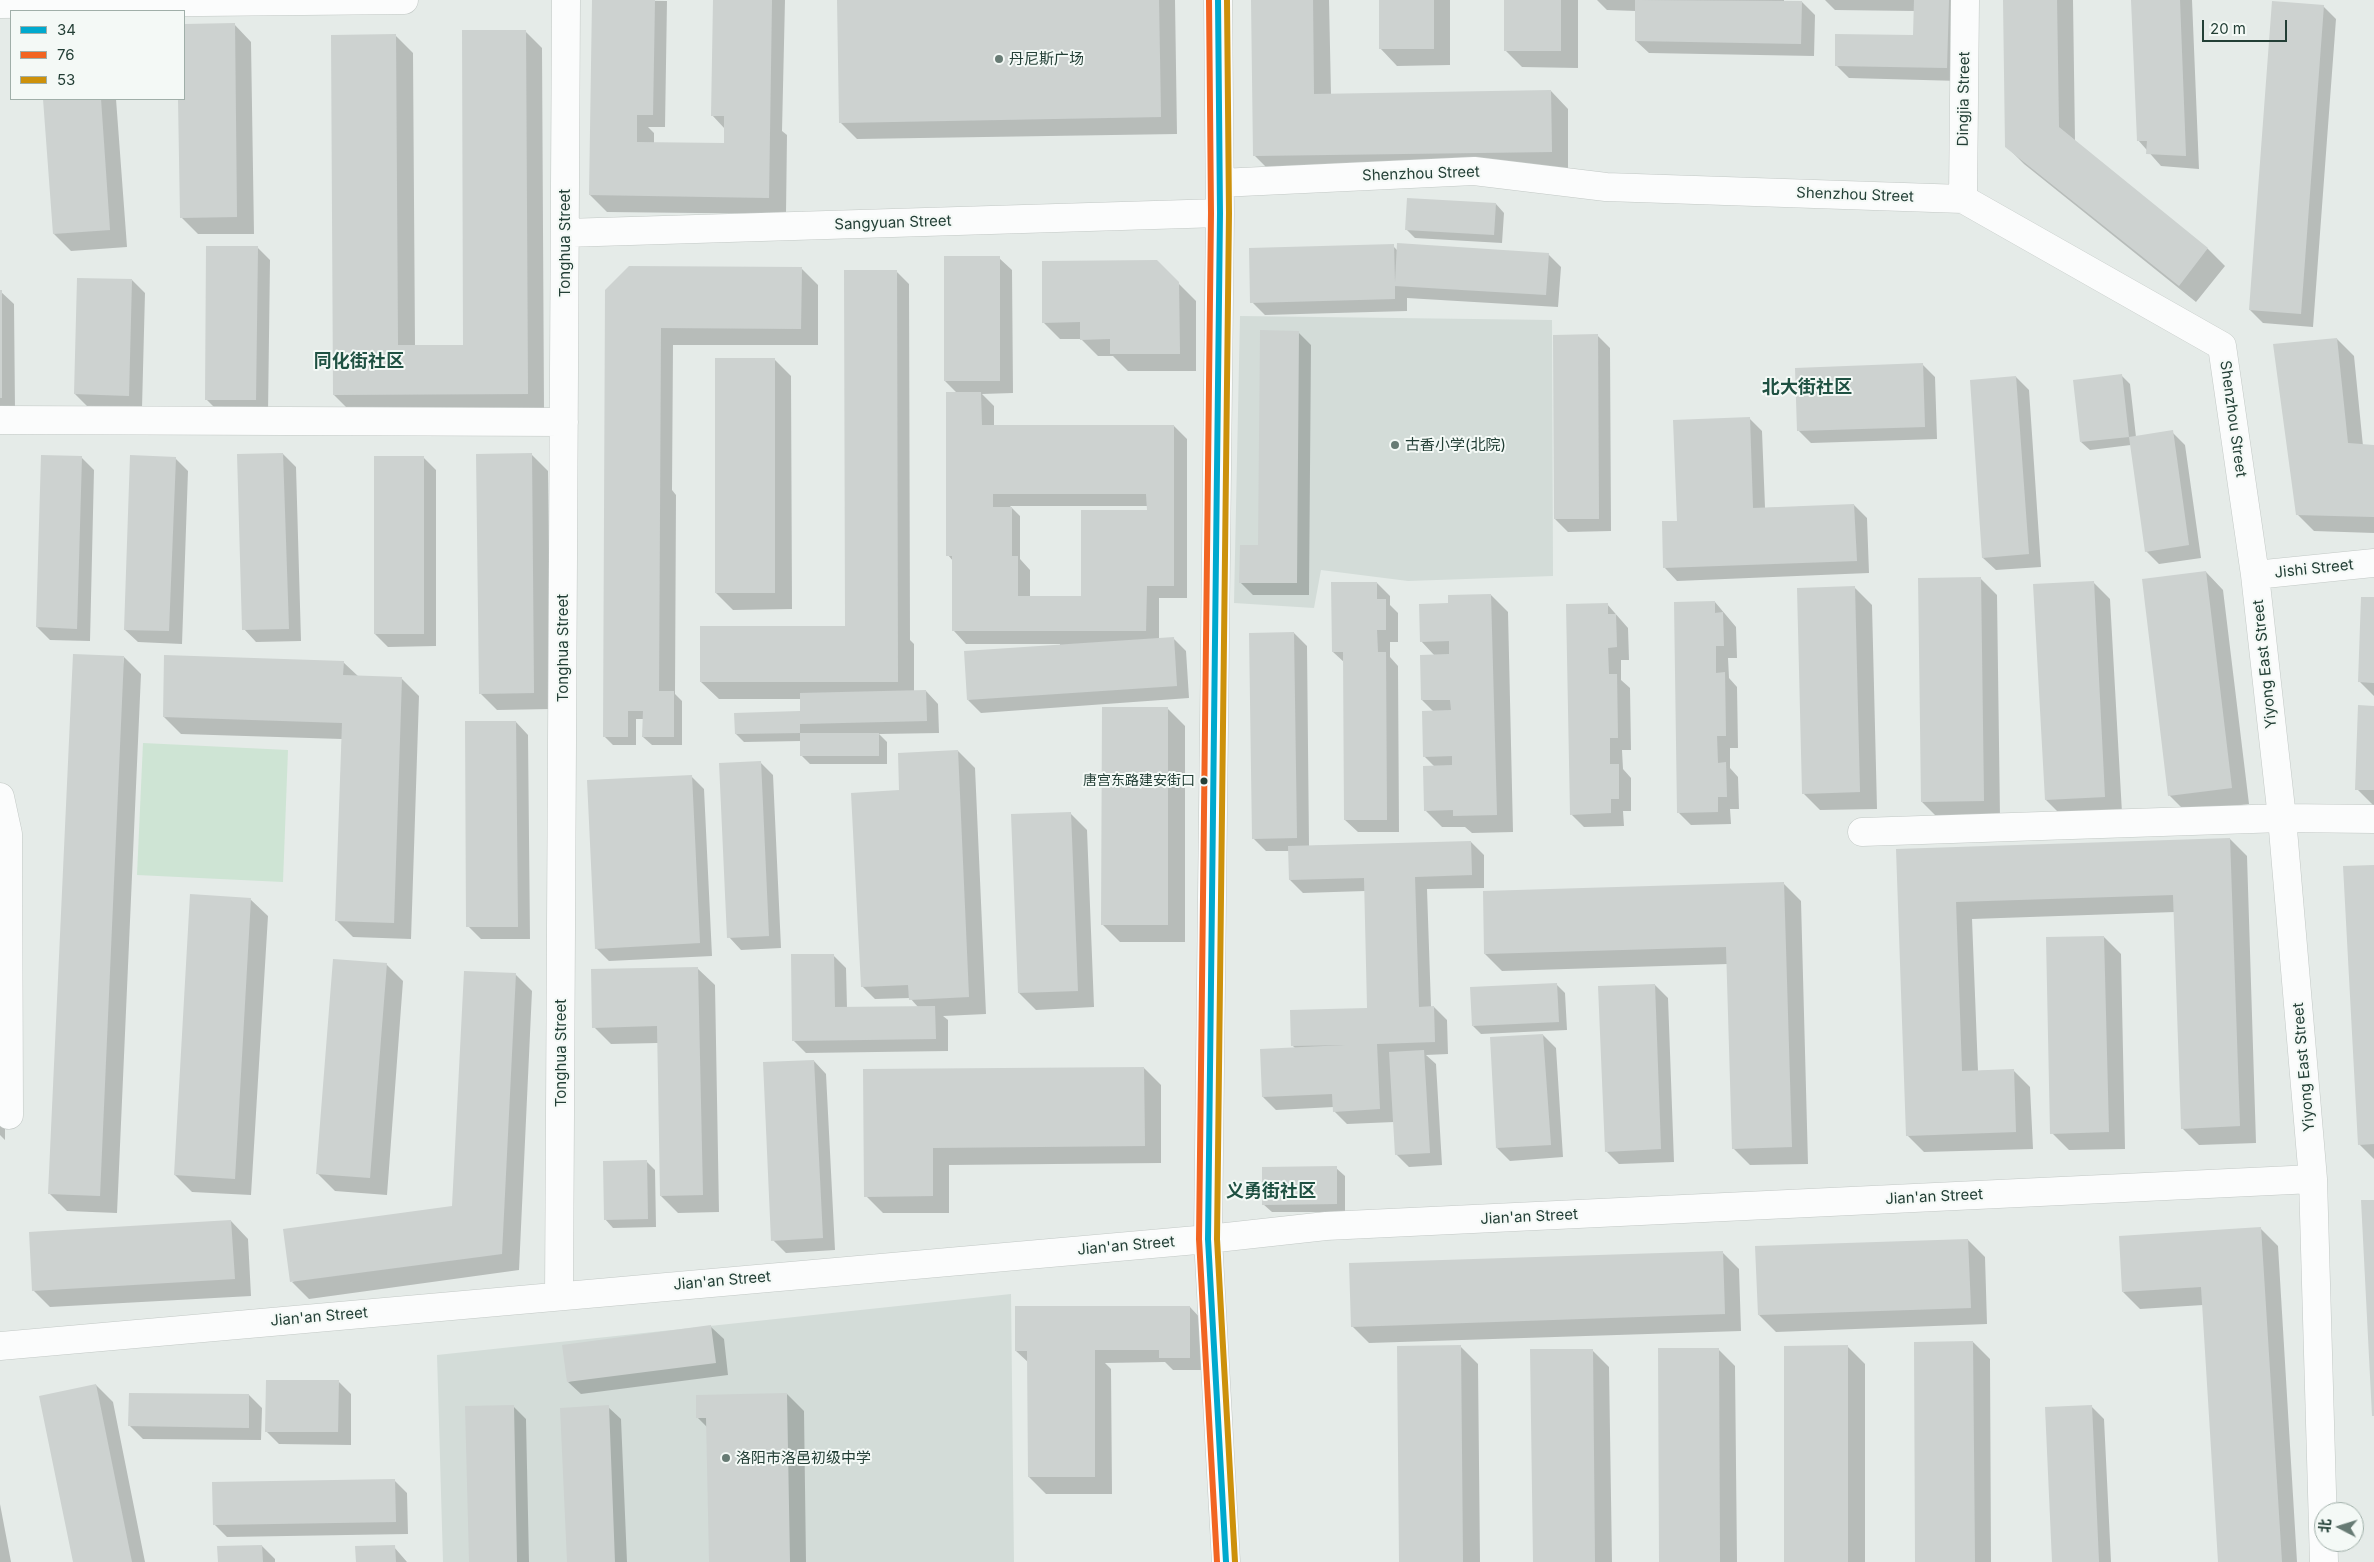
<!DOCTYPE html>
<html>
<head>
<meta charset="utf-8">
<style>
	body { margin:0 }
	#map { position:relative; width:2374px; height:1562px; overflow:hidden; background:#e5ebe8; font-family:Inter,"Noto Sans SC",sans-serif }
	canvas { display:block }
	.legend { position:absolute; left:10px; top:10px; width:175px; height:90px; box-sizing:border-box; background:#f4f9f6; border:1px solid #a0afa9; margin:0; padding:6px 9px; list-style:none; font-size:15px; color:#233f36 }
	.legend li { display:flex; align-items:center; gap:10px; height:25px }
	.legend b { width:25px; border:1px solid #a0afa9 }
	.north { position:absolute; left:2314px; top:1502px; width:50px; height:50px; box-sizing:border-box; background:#f4f9f6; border:1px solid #a0afa9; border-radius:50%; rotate:275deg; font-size:14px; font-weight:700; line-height:20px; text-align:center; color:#233f36 }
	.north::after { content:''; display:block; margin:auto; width:18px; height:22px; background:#677b74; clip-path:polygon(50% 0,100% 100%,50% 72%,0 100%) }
	.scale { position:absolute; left:2202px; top:20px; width:85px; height:22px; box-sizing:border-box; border:2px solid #233f36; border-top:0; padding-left:6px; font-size:15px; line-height:18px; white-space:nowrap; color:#233f36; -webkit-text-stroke:4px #f4f9f6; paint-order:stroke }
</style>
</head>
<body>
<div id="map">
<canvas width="2374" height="1562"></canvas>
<ul class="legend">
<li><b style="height:6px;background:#00a9ce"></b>34</li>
<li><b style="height:6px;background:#f26522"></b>76</li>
<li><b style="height:6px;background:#cd910b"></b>53</li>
</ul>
<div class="north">北</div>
<div class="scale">20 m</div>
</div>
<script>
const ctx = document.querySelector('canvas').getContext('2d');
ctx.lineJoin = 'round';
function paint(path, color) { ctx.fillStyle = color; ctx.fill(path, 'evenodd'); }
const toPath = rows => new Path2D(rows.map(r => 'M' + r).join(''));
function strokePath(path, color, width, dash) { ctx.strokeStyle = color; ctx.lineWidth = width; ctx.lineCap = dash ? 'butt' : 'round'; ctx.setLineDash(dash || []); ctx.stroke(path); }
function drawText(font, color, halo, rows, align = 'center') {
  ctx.font = font + ' Inter,"Noto Sans SC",sans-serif'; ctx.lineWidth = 4; ctx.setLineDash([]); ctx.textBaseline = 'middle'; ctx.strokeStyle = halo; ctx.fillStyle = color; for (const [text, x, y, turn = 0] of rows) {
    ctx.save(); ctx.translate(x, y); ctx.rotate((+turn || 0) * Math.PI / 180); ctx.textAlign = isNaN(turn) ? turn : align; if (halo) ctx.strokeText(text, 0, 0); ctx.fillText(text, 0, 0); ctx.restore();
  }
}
const built = toPath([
	[1240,316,1552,320,1553,576,1408,581,1321,570,1314,608,1234,603],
	[1011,1294,1014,1562,443,1562,437,1355]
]);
const green = toPath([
	[143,743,288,750,283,882,137,875]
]);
const shadow = toPath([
	[593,0,667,1,665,127,648,127,654,133,654,143,725,144,725,129,712,115,714,0,785,0,782,131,787,135,786,214,607,212,590,195],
	[838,0,1175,0,1177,134,857,139,840,122],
	[1252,0,1329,0,1331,95,1551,91,1568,109,1568,168,1272,173,1255,156],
	[1380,0,1450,0,1450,65,1397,66,1380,48],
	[1505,0,1578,0,1578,68,1522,67,1505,50],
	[1597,0,1784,0,1784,2,1802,2,1815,15,1814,56,1649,53,1636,41,1636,11,1607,10],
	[1825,0,1961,0,1960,81,1849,78,1836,65,1914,37,1915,11,1835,10],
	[2004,0,2073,0,2075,142,2208,249,2225,266,2196,302,2024,164,2006,146],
	[2132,0,2192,0,2199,169,2161,166,2138,140],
	[2323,6,2336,19,2313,327,2263,323,2250,310],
	[234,24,251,42,254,234,198,234,181,217,179,99,184,99,184,25],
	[525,31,542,48,544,410,351,412,334,395,396,36,413,53,415,346,464,346],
	[44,99,116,99,127,247,71,251,54,234],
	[1496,204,1504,213,1502,243,1415,238,1406,229],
	[1393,246,1398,251,1548,254,1561,267,1558,307,1407,298,1407,311,1265,315,1252,302],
	[257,247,270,260,268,413,219,412,206,399],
	[999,258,1012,270,1013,393,982,394,994,406,994,427,1174,426,1187,439,1187,598,1159,598,1159,639,1173,638,1186,651,1189,698,981,713,968,700,1060,646,1060,644,966,644,954,631,953,561,948,555,957,393,945,381],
	[1010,506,1148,506,1148,511,1082,597,1030,597,1030,570,1020,559,1020,516],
	[1157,262,1196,301,1196,371,1128,371,1113,356,1098,356,1081,339,1060,339,1043,322],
	[801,268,818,285,818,345,673,345,672,490,676,495,675,694,682,701,682,745,652,745,643,737,644,719,636,719,636,745,613,745,604,736,607,329],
	[896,271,909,284,910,640,914,644,914,691,926,691,938,704,939,733,879,734,887,742,887,764,810,764,801,755,802,741,744,742,736,734,801,714,801,699,719,699,701,682,848,627],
	[132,280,145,293,142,408,88,407,75,394],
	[0,291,14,304,15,410,0,410],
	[1298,332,1311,345,1309,595,1253,595,1240,582,1260,547],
	[1597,335,1610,348,1611,531,1568,532,1555,519],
	[2337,339,2354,356,2363,446,2374,447,2374,533,2314,531,2297,514],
	[774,359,791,376,792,609,733,610,716,593],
	[1922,364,1935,377,1937,439,1811,443,1798,430],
	[2121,375,2130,384,2136,437,2172,432,2185,445,2201,558,2159,564,2146,551,2131,445,2090,450,2081,442],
	[2016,377,2029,390,2041,567,1996,570,1983,558],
	[1749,418,1762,431,1765,508,1854,505,1867,518,1869,573,1677,581,1665,568,1679,522],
	[283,454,296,467,301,641,256,642,244,629],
	[531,454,548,471,551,709,497,710,480,693],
	[81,457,94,470,90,641,50,640,37,627],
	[423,457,436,470,436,646,388,647,375,634],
	[175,458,188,471,182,644,138,642,125,630],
	[2206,572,2223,590,2249,804,2186,812,2169,795],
	[1980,578,1997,595,2000,818,1939,819,1922,802],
	[2093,582,2110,599,2122,813,2063,817,2046,800],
	[1377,583,1390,596,1390,605,1398,613,1398,642,1390,642,1390,657,1398,666,1399,832,1358,832,1345,820,1345,663,1333,652],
	[1855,588,1872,605,1877,809,1820,810,1803,793],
	[1491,595,1508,612,1513,832,1472,833,1465,827,1442,827,1425,810,1435,767,1424,756,1434,712,1422,700,1435,656,1421,641,1449,604],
	[2374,599,2374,696,2360,682],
	[1715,602,1736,627,1737,658,1728,658,1729,678,1737,687,1738,748,1730,748,1730,768,1738,777,1739,809,1730,809,1731,824,1691,825,1678,812],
	[1607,604,1628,628,1629,660,1621,660,1621,680,1630,688,1631,750,1622,750,1623,769,1631,778,1631,811,1623,811,1624,826,1584,827,1571,814],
	[1294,633,1307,646,1309,846,1471,842,1484,855,1484,888,1427,889,1431,1007,1434,1007,1447,1020,1448,1054,1426,1055,1436,1064,1442,1165,1409,1167,1396,1154,1394,1122,1347,1124,1334,1111,1334,1107,1276,1110,1263,1097,1295,1048,1292,1045,1368,1009,1365,891,1303,893,1290,880,1290,851,1266,851,1253,838],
	[124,657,141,674,117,1213,67,1211,50,1194],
	[343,662,359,677,402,679,419,696,411,939,353,937,336,920,342,739,181,734,164,717],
	[2374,707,2374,806,2357,789],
	[1168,709,1185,726,1185,942,1120,942,1103,925],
	[516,722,528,735,530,939,481,939,468,926],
	[958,751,975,768,986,1014,943,1016,948,1020,948,1051,806,1053,793,1040,833,955,846,968,847,1008,918,1007,910,998,875,999,862,986,901,792],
	[760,762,773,775,781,948,741,950,729,937],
	[691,776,704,789,712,956,609,961,596,948],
	[1070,813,1087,830,1094,1007,1036,1010,1019,993],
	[0,834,5,857,5,1140,0,1135],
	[2230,839,2247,856,2256,1143,2199,1145,2182,1128,2175,912,1972,919,1978,1071,2013,1070,2030,1087,2033,1149,1924,1152,1907,1135,1897,850],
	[2374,866,2374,1159,2359,1144],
	[1784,884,1801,901,1808,1164,1750,1165,1733,1148,1728,964,1502,971,1485,954],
	[250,899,268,916,251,1195,192,1192,175,1175],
	[2104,937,2121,954,2125,1149,2069,1150,2052,1133],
	[386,964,403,981,387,1195,335,1191,318,1174],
	[697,968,715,985,719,1212,678,1213,661,1196,658,1043,611,1044,594,1027],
	[515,974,532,991,519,1270,309,1299,292,1282,454,1208],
	[1557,985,1565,993,1567,1030,1481,1034,1473,1026],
	[1655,985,1668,998,1674,1162,1619,1164,1606,1151],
	[1543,1035,1556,1048,1563,1157,1510,1161,1497,1148],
	[814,1061,826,1074,835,1250,786,1253,773,1240],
	[1144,1068,1161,1085,1161,1163,949,1165,949,1213,883,1213,866,1196,864,1071],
	[647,1162,655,1170,656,1227,613,1228,605,1219],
	[1336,1168,1345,1176,1345,1212,1272,1212,1263,1204],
	[231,1221,248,1239,251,1296,50,1307,33,1290],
	[2261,1229,2278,1246,2297,1562,2219,1562,2203,1305,2140,1309,2123,1292],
	[1968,1240,1985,1257,1987,1324,1776,1332,1759,1315],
	[1722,1252,1739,1269,1741,1331,1369,1343,1352,1326],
	[1190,1307,1202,1320,1203,1370,1173,1370,1165,1362,1105,1363,1111,1369,1112,1494,1046,1494,1029,1477,1029,1363,1016,1351],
	[711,1327,724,1339,728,1375,581,1394,568,1382],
	[1973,1342,1990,1359,1991,1562,1917,1562],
	[1461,1347,1478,1364,1480,1562,1401,1562],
	[1848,1347,1865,1364,1865,1562,1786,1562],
	[1718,1349,1735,1366,1737,1562,1661,1562],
	[1592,1350,1609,1367,1612,1562,1534,1562],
	[338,1381,351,1394,351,1445,279,1444,266,1431],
	[96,1385,113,1402,145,1562,74,1562],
	[787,1394,804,1411,806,1562,710,1562,708,1428,697,1417],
	[249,1395,262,1408,261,1440,143,1439,130,1426],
	[513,1406,526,1419,529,1562,470,1562],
	[2091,1406,2104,1419,2111,1562,2054,1562],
	[608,1407,621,1419,627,1562,568,1562],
	[394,1480,407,1493,408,1534,227,1537,214,1524],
	[0,1504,11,1562,0,1562],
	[262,1546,275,1559,275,1562,219,1562],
	[394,1547,407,1562,357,1562]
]);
const building = toPath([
	[592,0,655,0,653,115,637,115,637,142,724,143,724,116,711,116,713,0,772,0,769,198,589,195],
	[837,0,1159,0,1161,117,839,123],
	[1251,0,1313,0,1314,94,1551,90,1552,152,1253,156],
	[1379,0,1434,0,1434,49,1379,49],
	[1504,0,1561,0,1561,51,1504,51],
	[1635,0,1802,1,1801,44,1635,41],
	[1914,0,1949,0,1947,68,1835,66,1835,34,1913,35],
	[2003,0,2057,0,2059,127,2208,248,2179,286,2005,147],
	[2131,0,2180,0,2186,156,2146,154,2147,141,2137,141],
	[2272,1,2324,5,2301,314,2249,310],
	[235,23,237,217,180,218,178,99,184,99,184,24],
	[462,30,526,30,528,394,333,395,331,35,396,34,398,345,463,345],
	[43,99,101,99,110,230,53,234],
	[1407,198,1496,203,1494,235,1405,230],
	[1397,243,1549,253,1546,295,1395,286,1395,299,1250,303,1249,248,1394,244,1395,283],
	[206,246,258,246,256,400,205,400],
	[944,256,1000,256,1000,381,944,381],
	[1157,260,1179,282,1180,354,1110,354,1110,339,1080,340,1080,322,1042,323,1042,261],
	[629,266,802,267,801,329,661,328,659,691,674,691,674,737,642,737,643,711,628,711,628,737,603,737,605,290],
	[844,270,897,270,898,682,700,682,700,626,845,626],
	[77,278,132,279,129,396,74,394],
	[0,290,2,290,2,398,0,398],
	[1260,330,1299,331,1297,583,1239,583,1240,545,1258,545],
	[1598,334,1599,519,1554,519,1553,335],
	[2337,338,2348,443,2374,445,2374,517,2296,515,2273,344],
	[715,358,775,358,775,593,715,593],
	[1923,363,1925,427,1797,431,1795,368],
	[2122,374,2129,437,2080,442,2073,380],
	[2016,376,2029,554,1982,558,1970,380],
	[946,392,981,392,982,425,1174,425,1174,586,1147,586,1146,631,952,631,952,556,946,556],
	[993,494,1146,494,1147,510,1081,510,1081,596,1018,596,1018,556,1012,556,1012,507,993,507],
	[1750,417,1753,508,1854,504,1857,561,1663,568,1662,521,1677,521,1673,420],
	[2173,430,2189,545,2145,552,2129,437],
	[283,453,289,629,242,630,237,454],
	[532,453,534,693,479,694,476,454],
	[41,455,82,456,77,629,36,627],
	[130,455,176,457,169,631,124,630],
	[374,456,424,456,424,634,374,634],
	[2206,571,2232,788,2168,796,2142,579],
	[1981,577,1984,801,1921,802,1918,578],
	[2094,581,2105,797,2045,800,2033,584],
	[1331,582,1377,582,1377,599,1386,599,1386,630,1377,630,1378,652,1386,652,1387,820,1344,820,1343,652,1332,652],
	[1855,586,1860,792,1802,794,1797,588],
	[1491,594,1497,815,1453,816,1453,810,1424,811,1423,766,1452,765,1452,756,1423,757,1422,711,1451,710,1450,700,1421,700,1420,655,1449,654,1449,641,1420,642,1419,604,1448,603,1448,595],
	[2361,597,2374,597,2374,683,2358,682],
	[1715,601,1715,613,1723,612,1724,646,1716,646,1716,673,1725,672,1726,736,1717,736,1718,763,1726,762,1727,797,1718,797,1718,812,1677,813,1674,602],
	[1608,603,1608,614,1616,614,1617,647,1608,648,1609,674,1617,674,1618,738,1610,738,1610,764,1619,764,1619,799,1611,799,1611,813,1570,815,1566,604],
	[1294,632,1297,838,1252,839,1249,633],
	[1174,637,1177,686,967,700,964,651],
	[73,654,124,656,100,1196,48,1194],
	[164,655,344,661,343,675,402,677,394,923,335,921,342,723,163,717],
	[926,690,927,721,800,724,800,733,879,733,879,756,800,756,800,733,735,734,734,713,800,711,800,693],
	[2358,705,2374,706,2374,790,2355,790],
	[1102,707,1168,707,1168,925,1101,925],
	[465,721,516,721,518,927,466,927],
	[958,750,969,997,909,1000,908,985,861,987,851,793,899,790,898,753],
	[761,761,769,936,727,938,719,763],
	[692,775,700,943,595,949,587,780],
	[1071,812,1078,991,1018,993,1011,814],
	[2230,838,2240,1126,2181,1129,2173,895,1956,902,1962,1071,2014,1069,2016,1132,1906,1136,1896,849],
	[1471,841,1472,875,1415,877,1419,1007,1434,1006,1435,1042,1377,1044,1380,1109,1333,1112,1332,1094,1262,1097,1260,1049,1346,1045,1291,1046,1290,1010,1367,1008,1364,878,1289,880,1288,846],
	[2374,865,2374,1144,2358,1145,2343,866],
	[1784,882,1792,1147,1732,1149,1726,947,1484,954,1483,891],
	[190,894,251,898,235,1179,174,1175],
	[2104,936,2109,1132,2050,1134,2046,937],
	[791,954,834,954,835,1007,935,1006,936,1039,792,1041],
	[333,959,387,963,370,1178,316,1174],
	[698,967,703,1195,660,1196,657,1026,592,1028,591,969],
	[464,971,516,973,502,1254,290,1282,283,1229,452,1206],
	[1557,983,1559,1022,1472,1026,1470,987],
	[1655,984,1661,1149,1605,1152,1598,986],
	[1543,1034,1551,1145,1496,1148,1490,1037],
	[1424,1050,1430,1153,1395,1155,1389,1052],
	[814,1060,823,1238,771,1241,763,1062],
	[1144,1067,1145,1146,933,1148,933,1196,864,1197,863,1069],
	[647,1160,648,1219,604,1220,603,1161],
	[1337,1166,1337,1204,1262,1205,1262,1167],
	[2361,1200,2374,1200,2374,1416,2372,1416],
	[231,1220,235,1279,32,1291,29,1232],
	[2261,1227,2282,1562,2218,1562,2201,1287,2122,1292,2119,1236],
	[1968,1239,1971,1308,1758,1315,1755,1246],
	[1723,1251,1725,1314,1351,1327,1349,1263],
	[1015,1306,1190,1306,1190,1358,1159,1358,1159,1350,1095,1350,1095,1477,1028,1477,1027,1351,1015,1351],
	[711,1325,716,1363,567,1382,562,1345],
	[1973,1341,1975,1562,1915,1562,1914,1342],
	[1461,1345,1463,1562,1399,1562,1397,1346],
	[1848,1345,1848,1562,1784,1562,1784,1346],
	[1658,1348,1719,1348,1720,1562,1659,1562],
	[1530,1349,1593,1349,1595,1562,1533,1562],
	[266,1380,339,1380,338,1432,265,1432],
	[96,1384,132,1562,73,1562,39,1396],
	[129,1393,249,1394,249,1428,128,1426],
	[787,1393,790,1562,709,1562,706,1418,696,1418,696,1395],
	[514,1405,517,1562,469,1562,465,1406],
	[609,1405,615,1562,567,1562,560,1408],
	[2092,1405,2099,1562,2052,1562,2045,1407],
	[395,1479,396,1522,213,1525,212,1482],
	[262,1545,263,1562,218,1562,217,1546],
	[395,1545,396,1562,356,1562,355,1546]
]);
const minor = toPath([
	[1218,0,1220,213,1208,1239,1226,1562],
	[0,4,404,0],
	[1220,183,1474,171,1606,187,1963,199,2222,346,2255,575,2282,818,2313,1179,2324,1562],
	[1963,199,1965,0],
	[565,233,1220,213],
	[0,420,564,422],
	[2255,575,2374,563],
	[0,797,8,834,9,1115],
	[1862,832,2282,818,2374,819],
	[559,1296,566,0],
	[0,1346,1208,1239,1326,1226,2313,1179]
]);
const bus1 = toPath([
	[1218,0,1220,213,1208,1239,1226,1562]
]);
const bus2 = toPath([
	[1209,0,1211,213,1199,1239,1217,1562]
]);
const bus3 = toPath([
	[1227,0,1229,213,1217,1239,1235,1562]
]);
const markers = [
	[999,59,5,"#677b74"],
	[1395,445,5,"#677b74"],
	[1204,781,4.5,"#233f36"],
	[726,1458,5,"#677b74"]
];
const busNames = [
	["唐宫东路建安街口",1195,781]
];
const poiNames = [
	["丹尼斯广场",1009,59],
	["古香小学(北院)",1405,445],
	["洛阳市洛邑初级中学",736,1458]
];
const streetNames = [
	["Dingjia Street",1964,99,-89],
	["Shenzhou Street",1421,174,-2],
	["Shenzhou Street",1855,195,2],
	["Sangyuan Street",893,223,-2],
	["Tonghua Street",565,243,-90],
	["Shenzhou Street",2233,419,82],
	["Jishi Street",2314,569,-6],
	["Tonghua Street",563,648,-90],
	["Yiyong East Street",2265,664,-96],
	["Tonghua Street",561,1053,-90],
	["Yiyong East Street",2304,1067,-95],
	["Jian'an Street",1934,1197,-3],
	["Jian'an Street",1529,1217,-3],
	["Jian'an Street",1126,1246,-5],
	["Jian'an Street",722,1281,-5],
	["Jian'an Street",319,1317,-5]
];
const quarterNames = [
	["同化街社区",359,362],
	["北大街社区",1807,388],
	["义勇街社区",1271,1192]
];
paint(built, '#d3dcd8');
paint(green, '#cee4d4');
paint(shadow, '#0003');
paint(building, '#cdd2d0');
strokePath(minor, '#c2c8c5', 29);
strokePath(minor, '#fbfcfc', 28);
strokePath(bus1, '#00a9ce', 6);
strokePath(bus2, '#f26522', 6);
strokePath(bus3, '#cd910b', 6);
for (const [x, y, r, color] of markers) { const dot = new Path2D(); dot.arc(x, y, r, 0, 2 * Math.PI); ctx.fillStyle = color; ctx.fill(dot); strokePath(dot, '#f4f9f6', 2); }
drawText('14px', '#233f36', '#f4f9f6', busNames, 'right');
drawText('15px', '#233f36', '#f4f9f6', poiNames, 'left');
drawText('15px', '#233f36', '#f4f9f6', streetNames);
drawText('bold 18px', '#1f5142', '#f4f9f6', quarterNames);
</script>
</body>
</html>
